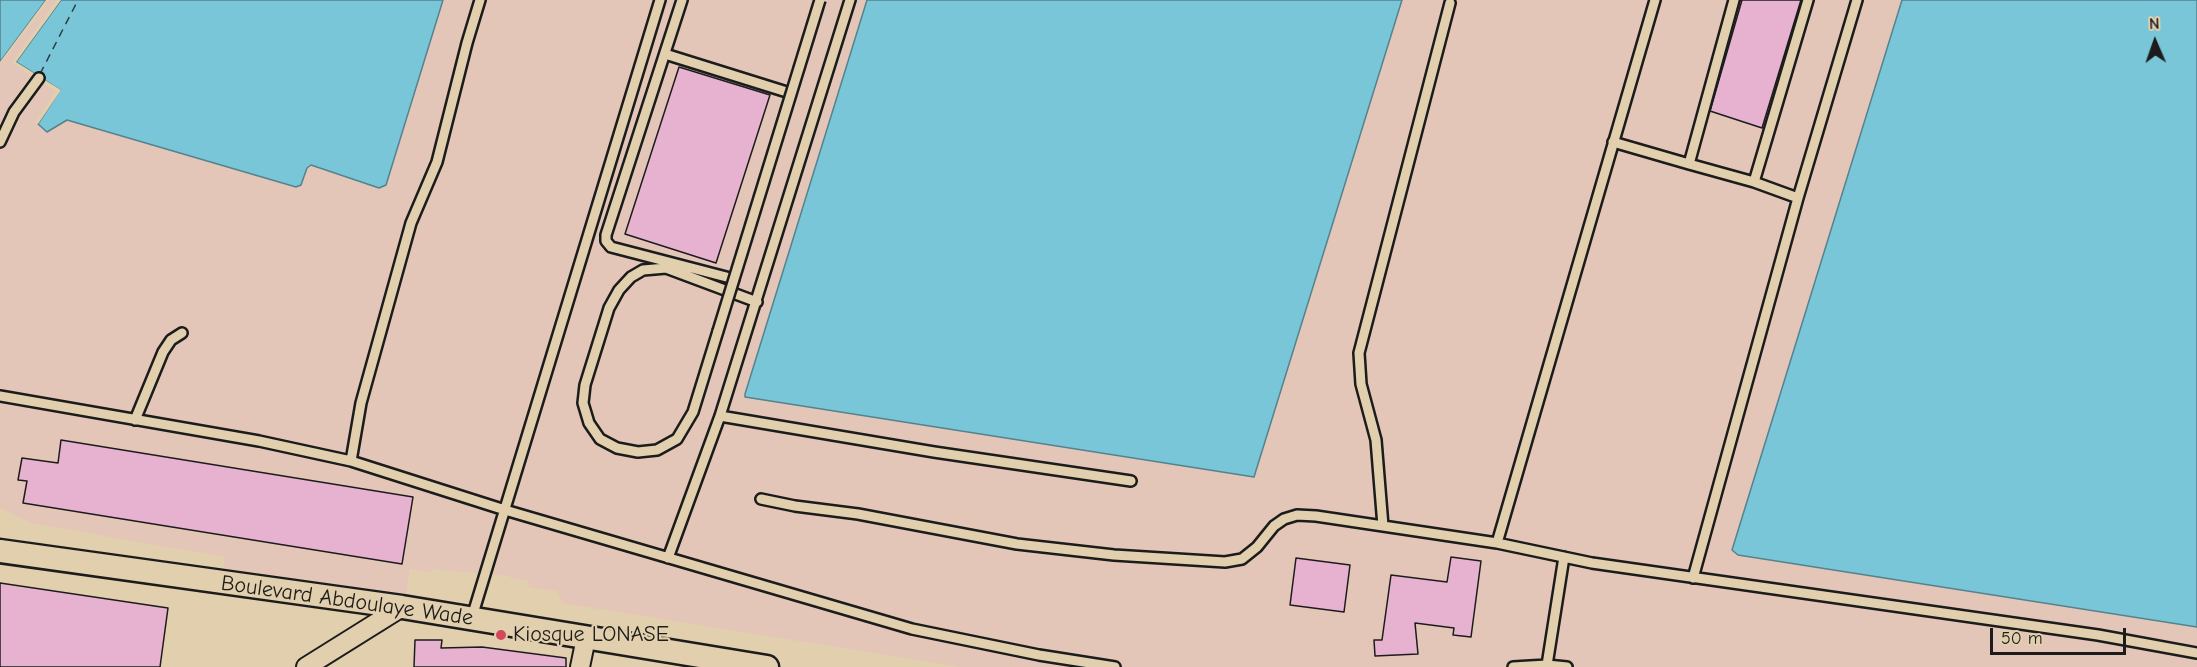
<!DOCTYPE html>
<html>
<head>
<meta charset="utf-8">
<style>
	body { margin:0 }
	#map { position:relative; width:2197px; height:667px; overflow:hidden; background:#e2cfad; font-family:"Comic Neue",sans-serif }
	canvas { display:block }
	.north { position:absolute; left:2125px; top:12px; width:60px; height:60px; -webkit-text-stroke:4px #e2cfad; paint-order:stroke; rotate:358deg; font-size:16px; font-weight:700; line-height:24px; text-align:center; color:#1c1c1c }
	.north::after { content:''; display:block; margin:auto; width:21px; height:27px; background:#1c1c1c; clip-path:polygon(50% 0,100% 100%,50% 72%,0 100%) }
	.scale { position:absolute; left:1990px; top:628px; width:136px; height:27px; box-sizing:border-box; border:3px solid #1c1c1c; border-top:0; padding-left:8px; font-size:18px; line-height:21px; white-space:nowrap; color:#1c1c1c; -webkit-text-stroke:4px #e2cfad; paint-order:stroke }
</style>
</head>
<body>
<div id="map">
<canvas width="2197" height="667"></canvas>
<div class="north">N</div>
<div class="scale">50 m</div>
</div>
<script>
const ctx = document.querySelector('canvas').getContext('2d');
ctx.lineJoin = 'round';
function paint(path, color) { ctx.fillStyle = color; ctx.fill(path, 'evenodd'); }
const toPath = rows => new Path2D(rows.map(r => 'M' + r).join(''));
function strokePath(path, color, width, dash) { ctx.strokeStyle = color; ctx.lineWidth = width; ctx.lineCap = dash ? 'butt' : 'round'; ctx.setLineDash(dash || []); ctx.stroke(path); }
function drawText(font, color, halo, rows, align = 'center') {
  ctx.font = font + ' "Comic Neue",sans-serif'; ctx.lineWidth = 4.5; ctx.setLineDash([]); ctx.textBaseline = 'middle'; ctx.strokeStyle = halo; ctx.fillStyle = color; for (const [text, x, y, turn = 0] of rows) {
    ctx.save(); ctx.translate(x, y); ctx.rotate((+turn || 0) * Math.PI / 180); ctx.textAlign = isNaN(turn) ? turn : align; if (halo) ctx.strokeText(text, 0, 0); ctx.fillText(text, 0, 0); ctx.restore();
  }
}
const built = toPath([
	[0,0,2197,0,2197,667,961,667,562,603,556,591,529,587,528,580,513,579,509,576,432,569,432,573,410,569,406,595,224,568,224,557,31,523,0,508]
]);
const water = toPath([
	[0,0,46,0,0,62,0,0],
	[61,0,443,0,386,185,379,188,311,165,307,168,301,185,296,187,67,120,47,132,38,124,60,90,16,62,61,0],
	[867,0,1402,0,1254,477,745,397,745,394,867,0],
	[1902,0,2197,0,2197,627,1738,555,1732,550,1902,0]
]);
const pier = toPath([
	[46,0,49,0,0,65,0,62],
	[57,0,61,0,16,62,61,90,38,124,35,123,56,91,37,80,14,64,13,61]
]);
const ferry = toPath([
	[40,74,78,0]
]);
const building = toPath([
	[1742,0,1801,0,1762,128,1710,111,1742,0],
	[679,67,770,95,716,263,625,234,679,67],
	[61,440,413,497,402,564,23,503,27,481,18,480,22,458,58,463,61,440],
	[1451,557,1481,561,1471,637,1453,635,1454,628,1415,623,1418,654,1375,656,1374,640,1382,640,1391,575,1447,582,1451,557],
	[1296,558,1350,565,1344,612,1290,605,1296,558],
	[0,583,168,608,160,667,0,667,0,583],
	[415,640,442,640,441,648,482,647,566,658,566,667,414,667,415,640]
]);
const service = toPath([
	[682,0,606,235,606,241,611,247,734,279],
	[1734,0,1689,164,1754,182,1798,198],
	[665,54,790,93],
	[0,142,14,112,39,78],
	[1613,142,1689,164],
	[1754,182,1808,0],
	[718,331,693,412,677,439,657,450,638,452,617,448,600,439,589,423,583,403,585,385,609,308,619,290,631,277,643,270,666,268,757,302],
	[0,396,259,441,351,461,505,510,912,629,1039,655,1115,667],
	[720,416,934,452,1131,481],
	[135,420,163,352,171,340,182,333],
	[351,461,361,403,411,223,437,162,467,43,480,0],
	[761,499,795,506,858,514,1017,544,1114,555,1225,562,1242,559,1257,547,1274,526,1284,519,1297,515,1316,516,1497,543,1655,0],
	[1383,526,1376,440,1361,384,1359,353,1450,3],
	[1497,543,1592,563,2098,635,2197,653],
	[668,558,720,416,850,0],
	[1693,578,1798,198,1857,0],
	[472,617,660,0],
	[1547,665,1564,557],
	[1513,667,1547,665,1567,667]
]);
const minor = toPath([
	[306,667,402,607],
	[580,667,586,638]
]);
const tertiary = toPath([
	[0,551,402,607,767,667]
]);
const serviceBridge = toPath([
	[718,331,820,0]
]);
const markers = [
	[501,635,6,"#d1495b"]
];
const streetNames = [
	["Boulevard Abdoulaye Wade",347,601,8]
];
const poiNames = [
	["Kiosque LONASE",513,635]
];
paint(built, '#e3c6b7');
paint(water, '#7ac6d9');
strokePath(water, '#54828d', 1.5);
paint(pier, '#e2cfad');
strokePath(ferry, '#2f3e42', 1.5, [8, 6]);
paint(building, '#e6b2cf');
strokePath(building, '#1c1c1c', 1.5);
strokePath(service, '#1c1c1c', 14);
strokePath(minor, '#1c1c1c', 22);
strokePath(tertiary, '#1c1c1c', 27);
strokePath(service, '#e2cfad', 9);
strokePath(minor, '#e2cfad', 18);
strokePath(tertiary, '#e2cfad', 22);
strokePath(serviceBridge, '#1c1c1c', 14, []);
strokePath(serviceBridge, '#e2cfad', 9);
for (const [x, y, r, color] of markers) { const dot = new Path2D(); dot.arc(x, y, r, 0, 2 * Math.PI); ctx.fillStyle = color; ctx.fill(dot); strokePath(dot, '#e2cfad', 2); }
drawText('22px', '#1c1c1c', '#e2cfad', streetNames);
drawText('22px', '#1c1c1c', '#e2cfad', poiNames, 'left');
</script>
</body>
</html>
